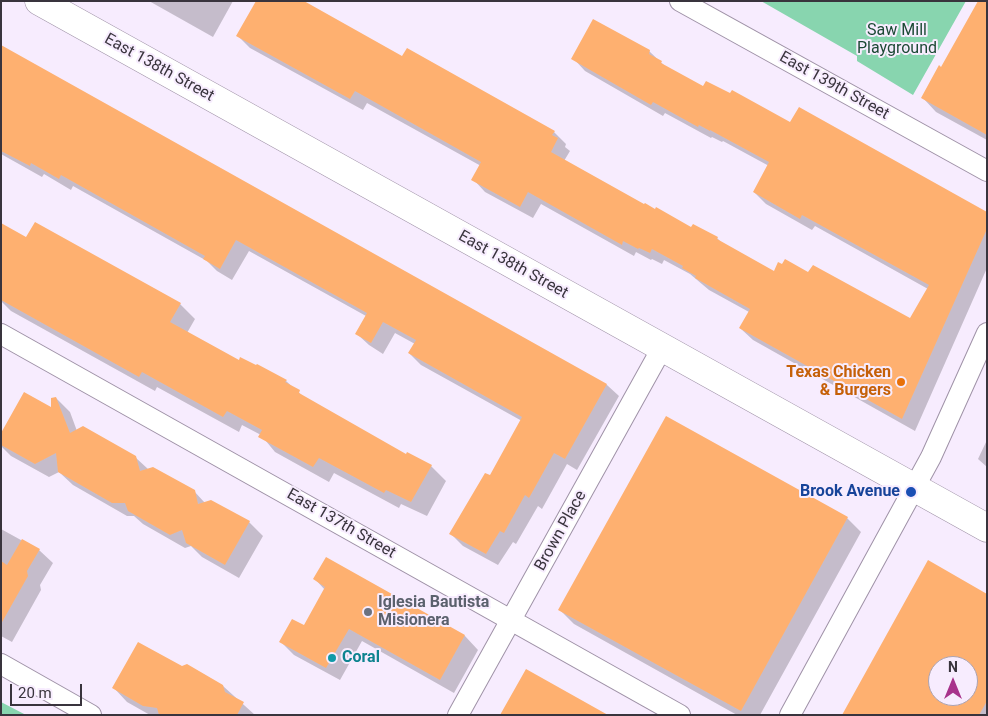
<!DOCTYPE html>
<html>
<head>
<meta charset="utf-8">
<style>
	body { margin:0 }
	#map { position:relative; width:988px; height:716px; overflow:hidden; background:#f7ecfe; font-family:Roboto,sans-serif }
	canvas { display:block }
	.frame { position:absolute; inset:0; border:2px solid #39343d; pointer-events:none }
	.north { position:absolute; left:928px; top:656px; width:50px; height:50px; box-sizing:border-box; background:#f7ecfe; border:1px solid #aba2b1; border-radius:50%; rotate:0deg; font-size:14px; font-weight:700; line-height:20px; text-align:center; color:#39343d }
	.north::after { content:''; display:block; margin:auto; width:18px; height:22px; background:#a8338c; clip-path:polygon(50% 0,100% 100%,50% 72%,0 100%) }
	.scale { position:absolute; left:10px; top:684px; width:72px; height:22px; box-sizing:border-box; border:2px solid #39343d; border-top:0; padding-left:6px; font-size:15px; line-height:18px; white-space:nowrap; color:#39343d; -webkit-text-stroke:4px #f7ecfe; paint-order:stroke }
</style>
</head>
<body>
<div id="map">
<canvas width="988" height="716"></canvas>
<div class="frame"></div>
<div class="north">N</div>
<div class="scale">20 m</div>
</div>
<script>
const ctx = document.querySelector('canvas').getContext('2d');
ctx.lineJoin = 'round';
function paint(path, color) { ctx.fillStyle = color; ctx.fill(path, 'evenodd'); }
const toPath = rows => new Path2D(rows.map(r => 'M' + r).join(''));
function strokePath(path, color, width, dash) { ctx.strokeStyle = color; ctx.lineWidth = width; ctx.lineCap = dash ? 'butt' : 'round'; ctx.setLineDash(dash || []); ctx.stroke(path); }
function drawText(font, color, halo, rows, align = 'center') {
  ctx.font = font + ' Roboto,sans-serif'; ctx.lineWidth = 4; ctx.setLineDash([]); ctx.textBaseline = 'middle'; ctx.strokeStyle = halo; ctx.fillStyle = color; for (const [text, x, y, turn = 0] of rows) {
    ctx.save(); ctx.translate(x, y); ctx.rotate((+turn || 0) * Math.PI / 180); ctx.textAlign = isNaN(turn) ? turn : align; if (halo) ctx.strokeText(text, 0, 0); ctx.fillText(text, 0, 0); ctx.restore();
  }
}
const green = toPath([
	[761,1,966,1,913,95,857,61,857,56],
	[1,702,26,715,1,715]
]);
const shadow = toPath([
	[149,1,233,1,213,37],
	[987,1,987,140,936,112,923,98],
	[238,36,403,58,554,132,566,144,565,147,570,151,564,161,645,206,692,229,717,238,722,243,774,272,809,274,911,320,928,289,815,226,812,230,766,204,754,192,769,166,723,141,722,142,712,137,711,138,665,113,663,116,585,71,573,58,649,51,667,68,703,88,791,124,987,213,987,268,915,431,753,340,740,328,749,312,709,290,690,274,664,260,662,264,652,259,651,260,636,252,634,256,541,204,533,218,485,192,473,179,481,166,367,103,363,110,250,48],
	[1,46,607,385,619,396,577,470,567,464,542,509,538,506,516,544,513,542,498,565,463,546,451,534,490,477,522,421,421,365,409,353,415,344,395,333,383,354,369,345,357,334,366,316,249,251,232,280,217,271,207,261,73,186,71,190,44,174,42,177,1,154],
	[27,239,180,304,195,319,187,333,239,362,256,367,257,366,286,381,306,399,406,455,431,466,446,481,427,516,401,504,399,508,334,473,329,482,275,452,261,435,242,425,239,432,157,387,155,391,11,311,1,301,1,285],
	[56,398,70,412,77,431,135,457,148,469,194,491,205,503,249,522,263,536,239,578,202,557,191,546,185,548,143,524,134,516,127,516,73,485,59,472,49,477,11,456,1,446,1,436,53,409],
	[666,418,847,518,861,532,760,715,737,715,574,624,560,610],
	[987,440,987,467,978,459],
	[1,529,39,550,53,563,40,585,41,590,12,642,1,636],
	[326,559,465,636,478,650,454,693,362,641,340,680,294,655,281,642,304,627,325,590,315,579],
	[987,595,987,715,843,715],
	[938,666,968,666,968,696,938,696],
	[182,667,223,686,255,715,150,715,127,702,114,688]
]);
const building = toPath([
	[256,1,304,1,402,56,407,48,555,131,552,135,558,138,551,152,644,204,645,203,655,209,656,207,691,227,693,224,718,237,717,239,774,271,778,262,782,264,785,259,808,272,813,265,910,318,929,285,802,215,800,219,753,192,769,162,710,130,710,131,699,125,698,127,653,102,651,105,571,59,593,19,650,50,649,54,662,61,661,63,703,86,706,81,730,93,732,90,790,122,799,107,987,212,987,229,902,419,739,328,750,309,695,278,696,276,682,268,683,266,652,249,650,253,639,248,638,249,623,241,622,245,528,192,520,207,471,180,481,162,355,91,350,99,236,36],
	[978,1,987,1,987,135,921,98,939,65,941,67],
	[1,45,607,384,565,459,554,453,529,498,525,495,504,533,500,531,486,554,449,534,485,473,490,475,522,417,408,353,416,340,383,322,371,343,355,334,367,313,236,240,220,269,203,259,205,256,61,175,59,179,31,163,30,166,1,151],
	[35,222,181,303,170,322,239,360,240,357,256,365,257,364,287,380,285,382,300,390,299,393,406,454,407,452,432,465,411,502,386,490,384,493,319,458,313,467,258,437,262,430,227,411,223,417,142,372,139,377,1,300,1,223,26,237],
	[24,392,51,407,51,398,56,397,70,433,83,426,136,456,140,471,153,467,195,490,198,504,211,500,250,521,225,565,186,543,182,530,170,535,128,511,125,503,112,503,58,472,56,453,35,464,1,445,1,433],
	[666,416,848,517,741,711,558,610],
	[22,539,40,549,27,571,28,576,1,624,1,561,7,565],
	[326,557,465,635,440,680,349,629,326,668,279,642,292,619,304,625,325,587,313,579],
	[928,560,987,594,987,701,979,715,842,715],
	[938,666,968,666,968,696,938,696],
	[138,642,182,666,187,664,223,685,225,692,244,702,237,715,159,715,157,708,143,706,112,688],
	[526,669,608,715,500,715]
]);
const minor = toPath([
	[680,1,987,171],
	[1,334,680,715],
	[1,664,91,715],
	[458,715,662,348],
	[790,715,931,457,987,333]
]);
const secondary = toPath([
	[39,1,987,528]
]);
const markers = [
	[901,382,5,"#e8710a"],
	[911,492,6,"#1a4fb4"],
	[368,612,5,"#6b7280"],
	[332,658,5,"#0f9aa8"]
];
const parkNames = [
	["Saw Mill",897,31],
	["Playground",897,49]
];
const streetNames = [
	["East 138th Street",159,68,29],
	["East 139th Street",834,86,29],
	["East 138th Street",513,265,29],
	["East 137th Street",341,524,30],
	["Brown Place",561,531,-61]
];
const foodNames = [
	["Texas Chicken",891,373],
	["& Burgers",891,391]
];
const transitNames = [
	["Brook Avenue",900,492]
];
const worshipNames = [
	["Iglesia Bautista",378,603],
	["Misionera",378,621]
];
const cultureNames = [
	["Coral",342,658]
];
paint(green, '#88d5af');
paint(shadow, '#0003');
paint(building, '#feb070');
strokePath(minor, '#9f92a7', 22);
strokePath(secondary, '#9f92a7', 29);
strokePath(minor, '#fff', 20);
strokePath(secondary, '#fff', 28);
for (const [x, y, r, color] of markers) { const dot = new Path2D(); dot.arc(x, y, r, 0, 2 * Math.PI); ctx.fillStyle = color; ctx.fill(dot); strokePath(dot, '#f7ecfe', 2); }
drawText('16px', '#1c4935', '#f7ecfe', parkNames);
drawText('16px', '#39343d', '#f7ecfe', streetNames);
drawText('bold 16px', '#c56008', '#f7ecfe', foodNames, 'right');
drawText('bold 16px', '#164399', '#f7ecfe', transitNames, 'right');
drawText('bold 16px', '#5b616d', '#f7ecfe', worshipNames, 'left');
drawText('bold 16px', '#0d838f', '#f7ecfe', cultureNames, 'left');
</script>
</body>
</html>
